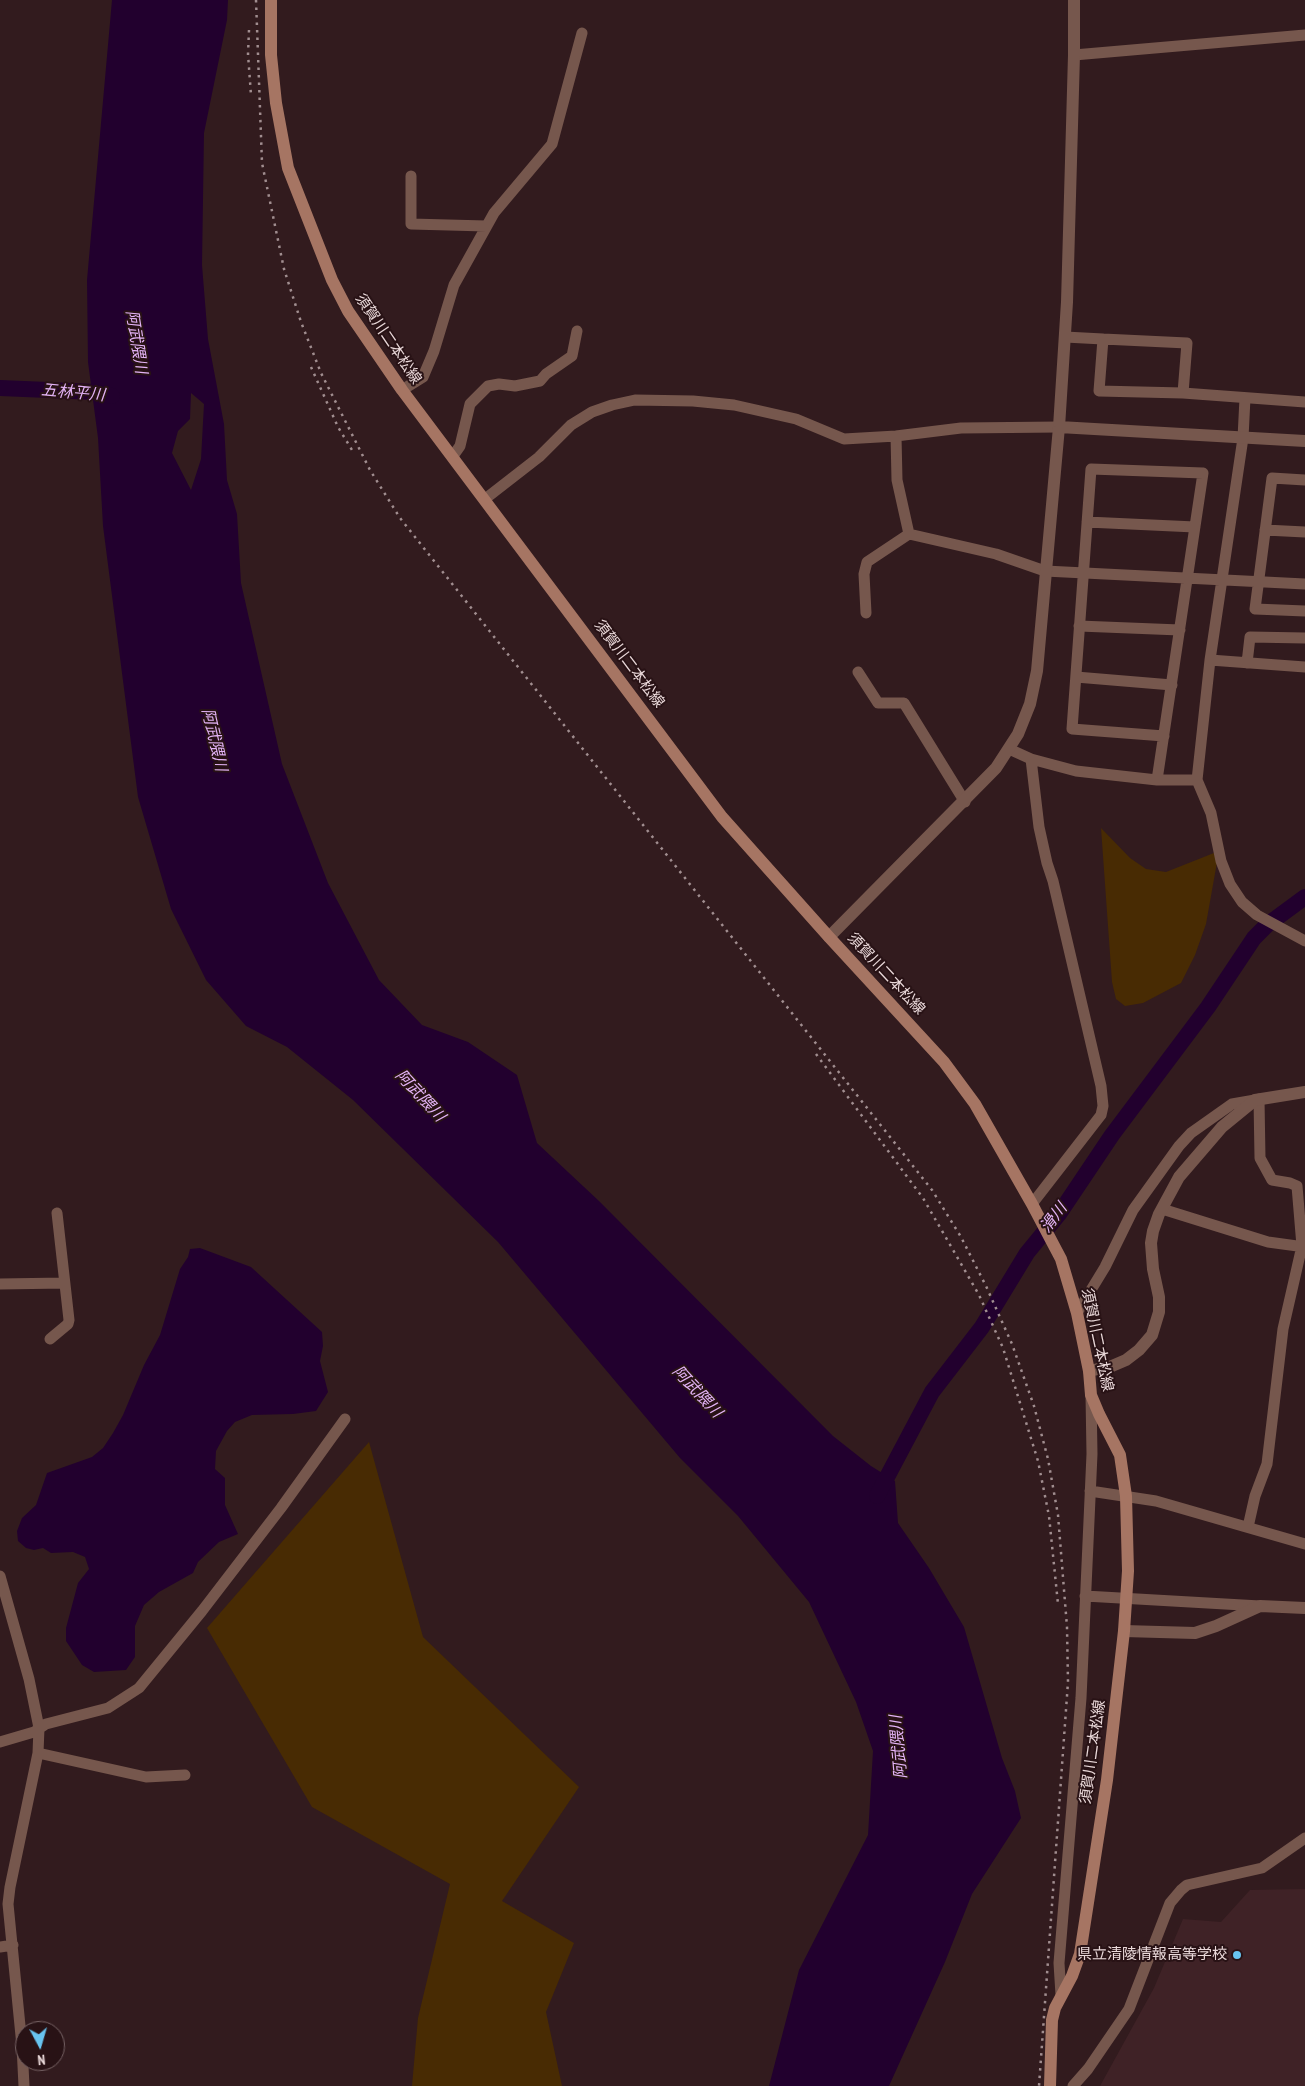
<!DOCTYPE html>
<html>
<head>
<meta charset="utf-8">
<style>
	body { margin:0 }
	#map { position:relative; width:1305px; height:2086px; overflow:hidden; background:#321b1e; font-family:"PT Sans Narrow",sans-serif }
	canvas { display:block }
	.north { position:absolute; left:15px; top:2021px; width:50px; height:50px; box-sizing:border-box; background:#281215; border:1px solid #766264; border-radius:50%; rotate:174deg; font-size:14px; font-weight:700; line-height:20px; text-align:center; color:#ead9da }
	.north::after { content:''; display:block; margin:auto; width:18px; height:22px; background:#68c4f0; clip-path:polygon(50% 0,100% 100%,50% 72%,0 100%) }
</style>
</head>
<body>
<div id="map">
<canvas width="1305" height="2086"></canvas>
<div class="north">N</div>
</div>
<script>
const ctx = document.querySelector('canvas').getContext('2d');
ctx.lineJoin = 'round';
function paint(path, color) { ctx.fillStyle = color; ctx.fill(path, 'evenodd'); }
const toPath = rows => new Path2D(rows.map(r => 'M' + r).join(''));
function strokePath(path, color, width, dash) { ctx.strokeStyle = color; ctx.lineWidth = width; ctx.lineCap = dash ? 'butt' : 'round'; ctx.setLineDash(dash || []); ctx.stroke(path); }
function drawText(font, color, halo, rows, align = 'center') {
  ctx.font = font + ' "PT Sans Narrow","Noto Sans JP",sans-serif'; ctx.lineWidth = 4; ctx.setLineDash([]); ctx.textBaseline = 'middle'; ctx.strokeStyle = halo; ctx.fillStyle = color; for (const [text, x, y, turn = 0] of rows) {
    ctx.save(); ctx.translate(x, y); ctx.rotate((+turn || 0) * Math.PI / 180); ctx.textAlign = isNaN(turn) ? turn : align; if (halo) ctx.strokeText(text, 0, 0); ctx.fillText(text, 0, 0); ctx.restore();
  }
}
const built = toPath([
	[1305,1889,1305,2086,1100,2086,1154,1988,1183,1919,1221,1922,1250,1890]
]);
const green = toPath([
	[1101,828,1130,858,1146,869,1166,872,1219,851,1206,924,1195,955,1181,983,1143,1003,1125,1006,1116,999,1112,982],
	[369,1442,423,1637,579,1787,502,1901,574,1943,546,2012,562,2086,412,2086,418,2018,450,1884,312,1807,207,1628]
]);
const water = toPath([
	[112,0,228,0,227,20,204,133,202,265,208,339,224,424,227,480,237,514,241,583,282,764,328,883,379,980,422,1025,468,1042,517,1075,537,1143,599,1201,833,1436,871,1466,895,1481,898,1523,929,1568,964,1627,1002,1758,1015,1791,1021,1818,972,1894,945,1962,889,2086,769,2086,799,1970,868,1835,873,1751,856,1702,809,1602,738,1516,680,1458,498,1242,353,1100,287,1047,246,1026,206,980,171,909,138,797,103,526,98,438,88,362,87,280],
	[191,393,204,404,201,459,191,490,172,453,178,431,190,419],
	[200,1248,251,1267,322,1332,323,1346,320,1361,328,1392,316,1411,293,1414,252,1415,235,1422,227,1431,216,1451,215,1469,225,1478,225,1505,238,1534,219,1542,198,1562,193,1573,159,1592,144,1605,135,1626,135,1657,126,1670,94,1672,82,1665,66,1641,66,1628,78,1583,89,1569,85,1557,73,1552,51,1553,43,1548,34,1550,26,1548,18,1541,17,1531,22,1518,36,1505,47,1473,92,1457,103,1448,113,1433,123,1415,144,1365,160,1335,180,1269,188,1257,190,1249]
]);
const river = toPath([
	[0,388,96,392,112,396],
	[877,1496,932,1392,982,1327,1027,1253,1059,1214,1112,1135,1208,1007,1254,938,1267,925,1305,897]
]);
const minor = toPath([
	[1074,55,1305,35],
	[411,176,411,224,486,226],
	[1065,337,1103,339],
	[402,390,423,377,434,351,454,285,494,213,552,144,582,33],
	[1183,393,1187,343,1103,339,1099,391,1183,393,1305,402],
	[453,456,460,446,470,404,488,386,499,384,515,386,540,381,546,374,572,356,577,331],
	[1305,480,1272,478,1255,609,1305,611],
	[485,499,539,457,571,425,592,412,612,405,635,400,693,401,734,405,796,419,844,439,896,436,961,428,1059,427],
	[1087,522,1195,527],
	[1265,530,1305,532],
	[909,534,996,554,1045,571,1305,584],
	[866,613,864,574,867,562,909,534,897,480,896,436],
	[1079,626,1180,630],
	[1210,660,1305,667],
	[1247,663,1250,637,1305,638],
	[858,672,878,703,904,703,965,802],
	[1076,677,1172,685],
	[1009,749,1031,759,1076,771,1157,780,1197,780,1210,660,1243,438,1245,398],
	[1031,759,1039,827,1047,863,1053,881,1101,1086,1103,1106,1101,1115,1032,1204],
	[1157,780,1203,473,1091,469,1072,729,1164,736],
	[1197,780,1211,813,1221,861,1230,884,1242,902,1257,915,1305,941],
	[1162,1209,1268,1242,1305,1247],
	[0,1284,64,1283],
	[1077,1313,1105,1267,1133,1210,1179,1146,1191,1133,1232,1104,1255,1100],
	[50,1339,68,1324,69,1320,57,1213],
	[1090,1491,1156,1501,1305,1544],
	[1248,1527,1255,1496,1267,1464,1283,1329,1302,1246,1297,1186,1290,1183,1272,1180,1260,1158,1259,1099],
	[0,1576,29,1679,39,1728,38,1753,10,1887,8,1904,22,2046,24,2086],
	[1085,1596,1260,1606],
	[0,1742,34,1732,46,1724,108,1708,139,1688,202,1611,281,1508,345,1419],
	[38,1753,146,1777,185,1775],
	[0,1947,13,1945],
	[1061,1995,1059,1963,1081,1698,1092,1454,1091,1396],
	[1073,2086,1088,2069,1129,2009,1170,1903,1181,1890,1187,1885,1262,1868,1305,1838]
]);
const tertiary = toPath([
	[1059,427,1305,441],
	[829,937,996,768,1018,734,1030,704,1037,671,1059,427,1067,302,1074,55,1074,0],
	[1089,1371,1112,1366,1126,1360,1139,1350,1152,1335,1159,1312,1159,1297,1153,1269,1151,1243,1153,1231,1159,1214,1179,1177,1222,1127,1255,1100,1305,1092],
	[1124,1631,1195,1633,1216,1626,1260,1606,1305,1608]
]);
const secondary = toPath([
	[271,0,271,55,276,103,288,168,332,280,348,311,402,390,722,817,829,937,944,1062,975,1104,1032,1204,1061,1259,1077,1313,1089,1371,1091,1395,1099,1414,1120,1455,1126,1496,1128,1571,1124,1631,1107,1780,1080,1954,1072,1976,1055,2008,1052,2020,1050,2086]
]);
const rail = toPath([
	[256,0,262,163,284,269,301,322,321,373,370,470,400,518,932,1190,961,1237,986,1286,1012,1344,1034,1406,1048,1459,1058,1515,1067,1627,1068,1682,1039,2086],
	[249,30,248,54,251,95],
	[311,367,338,427,352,450],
	[816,1054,923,1198,979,1295,1003,1348,1038,1461,1049,1516,1058,1604]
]);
const markers = [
	[1237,1955,5,"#68c4f0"]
];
const streetNames = [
	["須賀川二本松線",388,339,56],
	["須賀川二本松線",629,664,53],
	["須賀川二本松線",886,974,47],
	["須賀川二本松線",1097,1340,78],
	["須賀川二本松線",1093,1752,-82]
];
const poiNames = [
	["県立清陵情報高等学校",1227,1955]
];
const waterNames = [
	["阿武隈川",136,342,81],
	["五林平川",73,393,5],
	["阿武隈川",214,740,77],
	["阿武隈川",420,1096,47],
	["滑川",1054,1218,-52],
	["阿武隈川",697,1392,47],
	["阿武隈川",899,1747,-95]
];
paint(built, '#3f2226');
paint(green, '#482b03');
paint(water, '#22002e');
strokePath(river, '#22002e', 16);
strokePath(minor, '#76574d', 11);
strokePath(tertiary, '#76574d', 12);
strokePath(secondary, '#a67563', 12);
strokePath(rail, '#a18e90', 2.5, [2.5, 5]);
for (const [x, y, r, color] of markers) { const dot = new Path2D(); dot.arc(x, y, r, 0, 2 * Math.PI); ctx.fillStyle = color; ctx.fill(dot); strokePath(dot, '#281215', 2); }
drawText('15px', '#ead9da', '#281215', streetNames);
drawText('15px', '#ead9da', '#281215', poiNames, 'right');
drawText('italic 16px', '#e3b3f6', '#281215', waterNames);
</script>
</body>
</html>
